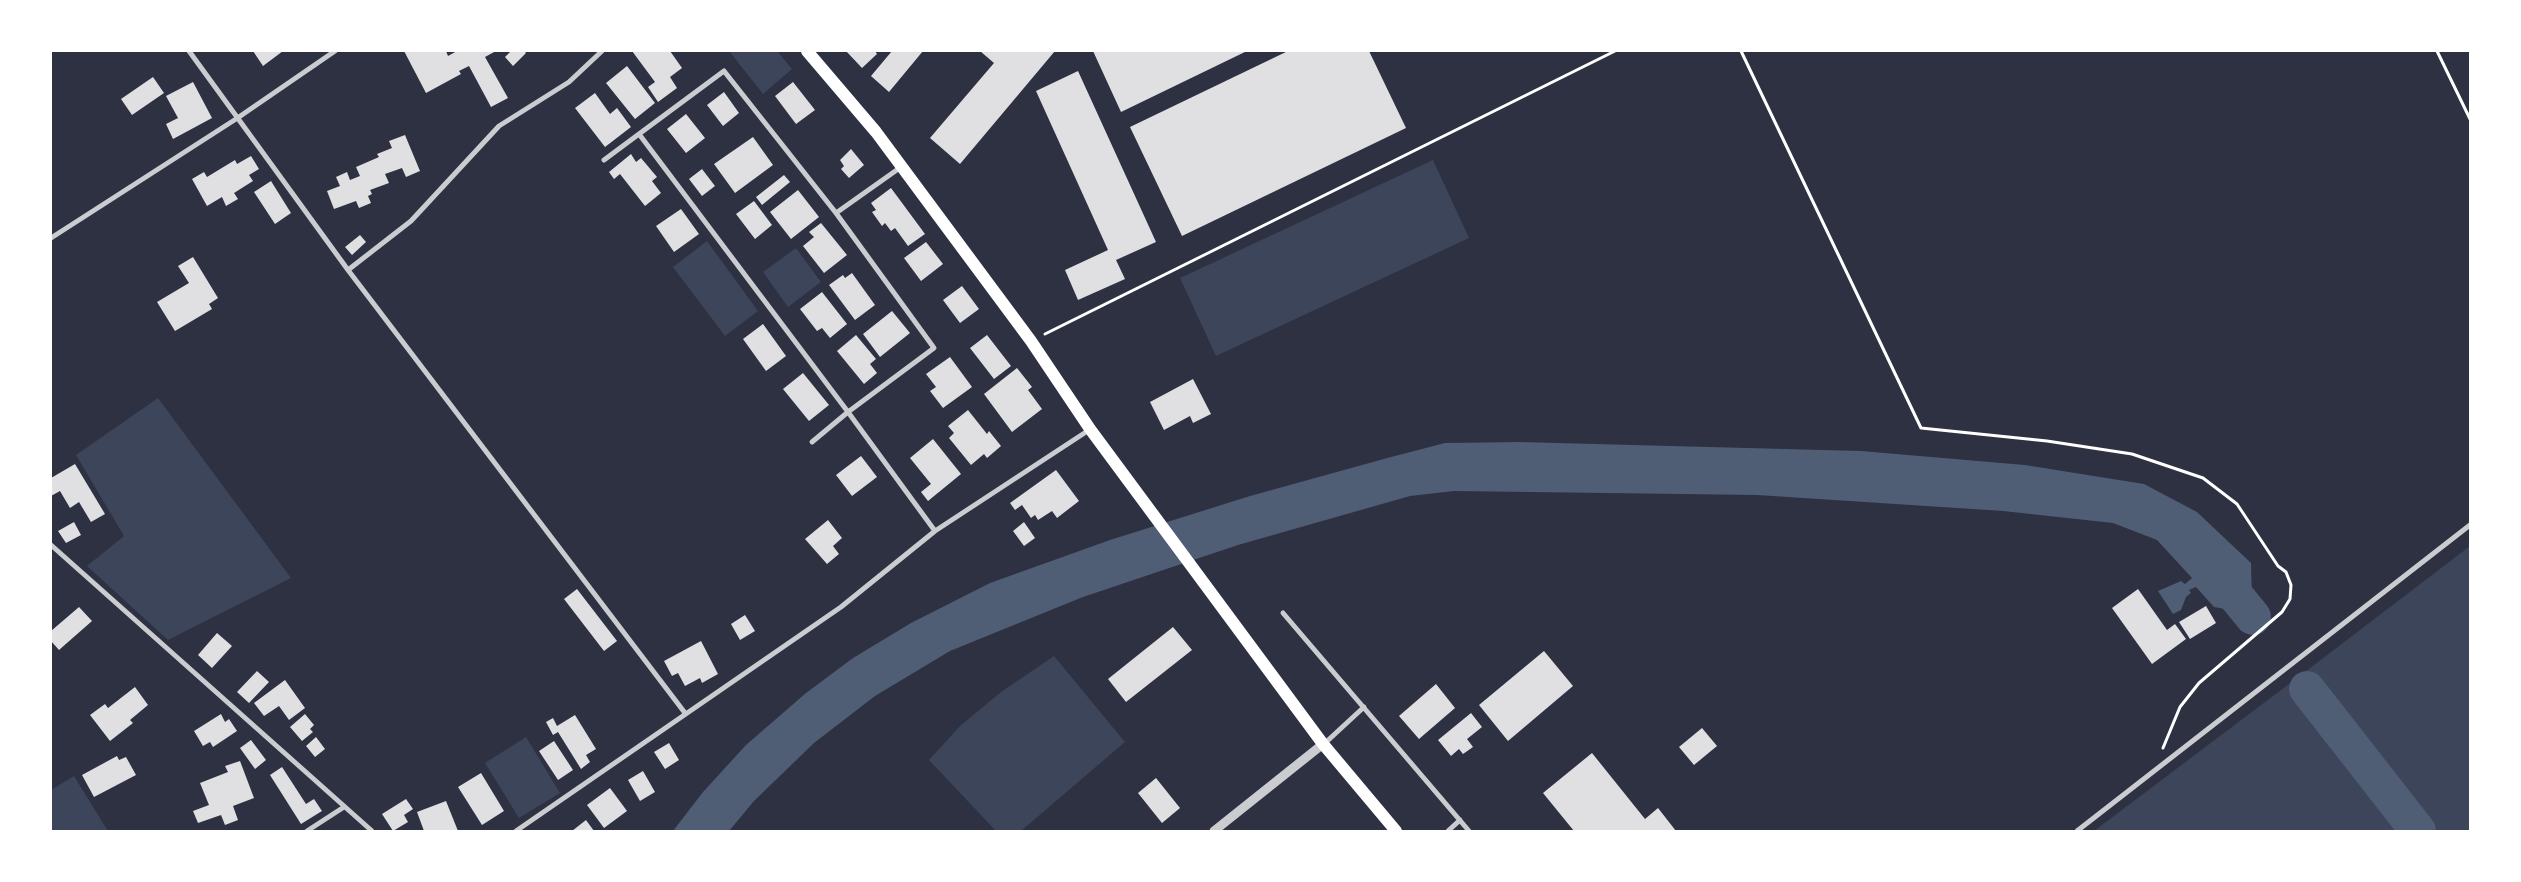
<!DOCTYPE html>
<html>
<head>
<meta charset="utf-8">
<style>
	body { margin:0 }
	#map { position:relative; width:2521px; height:882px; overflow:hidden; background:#2d3142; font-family:"Nunito Sans",sans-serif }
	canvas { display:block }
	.frame { position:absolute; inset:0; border:52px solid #fff; pointer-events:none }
</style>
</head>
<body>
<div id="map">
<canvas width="2521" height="882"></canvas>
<div class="frame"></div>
</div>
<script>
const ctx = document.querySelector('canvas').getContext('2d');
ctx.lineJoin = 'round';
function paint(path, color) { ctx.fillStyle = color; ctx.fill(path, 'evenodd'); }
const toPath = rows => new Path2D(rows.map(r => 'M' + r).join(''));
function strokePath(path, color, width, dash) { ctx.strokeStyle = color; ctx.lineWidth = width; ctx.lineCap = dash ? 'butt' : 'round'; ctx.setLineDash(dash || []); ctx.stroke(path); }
const green = toPath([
	[729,51,777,51,792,69,763,94],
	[1433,160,1469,238,1216,356,1180,278],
	[707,241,758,311,725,336,673,267],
	[796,248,821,282,788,307,763,272],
	[158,398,291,578,168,640,87,566,124,536,76,455],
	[2470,546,2470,831,2094,831,2318,662],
	[1054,656,1125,742,1021,831,996,831,929,760,960,726,1001,692],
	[526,737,560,793,519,818,485,763],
	[74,776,108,831,51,831,51,790]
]);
const water = toPath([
	[1520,442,1861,451,2025,465,2144,484,2197,512,2251,563,2252,599,2236,611,2214,607,2196,587,2189,590,2191,593,2186,597,2181,610,2173,614,2158,591,2181,581,2185,584,2192,578,2157,540,2113,523,2003,511,1757,495,1454,491,1410,496,1238,545,1083,597,950,651,875,696,814,743,754,801,729,831,673,831,703,792,746,745,806,693,853,658,911,623,990,583,1110,540,1250,496,1391,457,1445,443]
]);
const river = toPath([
	[2213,568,2253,617],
	[2307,689,2418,831]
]);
const building = toPath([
	[253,51,283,51,263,66],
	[404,51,446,51,448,56,457,51,496,51,485,57,508,98,491,107,469,66,459,71,461,74,426,93],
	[511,51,524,51,526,53,513,66,505,57],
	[632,51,670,51,682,68,670,77,677,88,658,102,648,87,655,82],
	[846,51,875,51,877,54,862,68],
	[892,51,923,51,889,92,871,76],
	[980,51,1055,51,960,164,930,138,994,63],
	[1093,51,1247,51,1121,112],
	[1288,51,1369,51,1406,128,1182,236,1130,127],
	[627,66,655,103,635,119,606,83],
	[1078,71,1156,242,1116,260,1125,279,1078,300,1065,270,1108,250,1036,91],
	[153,77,164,93,132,115,121,99],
	[193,82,212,118,173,139,166,124,178,118,166,96],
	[793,82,815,110,796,124,775,96],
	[724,92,739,113,723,126,707,105],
	[595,93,610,114,617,108,631,127,605,147,575,108],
	[686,114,705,138,686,153,667,129],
	[405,135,420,171,406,177,402,168,385,174,389,183,370,190,372,194,368,196,371,203,359,208,356,201,334,209,327,191,340,186,336,177,347,172,350,180,360,176,356,167,379,157,377,154,392,148,389,141],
	[753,137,773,165,735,193,714,164],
	[851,149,864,165,849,178,841,169,844,166,840,160],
	[631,154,636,162,641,158,657,177,652,181,661,193,645,206,620,174,614,179,609,172],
	[251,156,259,169,249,175,253,181,234,193,238,199,226,206,222,197,207,206,192,179,204,172,207,177,235,160,237,164],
	[702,169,715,186,702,196,689,179],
	[784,175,790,182,762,205,756,197],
	[271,181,291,213,275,224,254,192],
	[891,188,925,234,908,246,895,228,891,231,885,223,882,226,872,212,876,210,871,203],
	[798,190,819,217,791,239,770,212],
	[754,201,772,225,755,239,736,214],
	[681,209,699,234,674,252,656,226],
	[821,223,847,255,824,273,803,246,814,237,809,232],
	[360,235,366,242,352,255,345,247],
	[926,242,943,264,921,281,904,258],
	[193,257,218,298,209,304,212,309,175,331,157,302,189,283,178,266],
	[852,273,875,305,855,320,829,285,843,275,845,278],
	[962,286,979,309,960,323,943,300],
	[822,292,847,324,830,338,822,328,817,331,800,309],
	[892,311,910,333,880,357,863,334],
	[763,324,786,356,766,371,743,339],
	[856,335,876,359,870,364,877,373,864,384,837,351],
	[987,335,1011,366,994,379,970,348],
	[950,357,972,387,943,408,930,391,936,387,926,374],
	[1017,368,1032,387,1028,390,1042,409,1012,432,984,394],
	[803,373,829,405,809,421,783,389],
	[1193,379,1211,414,1193,423,1190,416,1164,430,1150,402],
	[968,410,987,434,989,431,1001,446,987,458,984,454,971,465,949,438,954,433,948,426],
	[933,439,961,474,928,501,921,492,931,484,910,458],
	[861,456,877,477,852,496,836,475],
	[75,464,105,514,91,522,79,502,70,508,60,491,51,496,51,478],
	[1056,470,1079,501,1057,518,1052,511,1038,520,1035,515,1031,518,1022,505,1015,510,1010,503],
	[828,520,842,538,833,546,839,554,827,564,805,539],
	[74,522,81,535,66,543,58,531],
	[1024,522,1035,538,1024,546,1013,531],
	[577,589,617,641,604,651,564,599],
	[2138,589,2167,630,2175,624,2186,639,2152,664,2112,608],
	[2206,606,2216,623,2190,639,2179,622],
	[79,607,92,621,59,650,51,641,51,631],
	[745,615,755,631,740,640,731,624],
	[1173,627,1192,650,1126,702,1108,679],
	[217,633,232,646,212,668,198,655],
	[701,641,718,674,702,683,700,678,685,686,678,673,672,676,664,661],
	[1544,651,1573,686,1508,741,1479,705],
	[257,671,269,682,249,703,237,692],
	[285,680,305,708,289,720,279,706,264,716,254,703],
	[1436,684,1455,708,1419,739,1399,716],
	[135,687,148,705,130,720,133,723,110,741,90,715,105,704,108,708],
	[1471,713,1482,727,1467,739,1473,747,1463,754,1459,749,1451,756,1438,740],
	[221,714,225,722,229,719,237,731,213,747,210,742,203,746,194,731],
	[305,714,314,725,310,729,313,732,302,741,290,727],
	[575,715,596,749,586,755,590,762,581,769,558,732,553,735,546,722,553,718,557,726],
	[1702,728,1717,746,1694,765,1679,747],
	[316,737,325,749,315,757,306,746],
	[251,740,266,760,255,769,240,748],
	[554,741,573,770,558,780,539,751],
	[669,743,679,760,665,769,654,752],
	[1592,753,1645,819,1658,808,1676,831,1574,831,1543,793],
	[117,756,119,760,126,757,136,775,94,797,82,775],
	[240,761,254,798,233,806,238,820,225,825,221,815,198,823,193,811,209,805,200,783,228,772,225,766],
	[282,767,306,804,314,799,322,811,301,824,270,775],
	[643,771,655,792,640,801,628,780],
	[481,773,504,811,482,825,458,787],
	[1156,778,1180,808,1162,823,1138,793],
	[610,788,627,811,604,828,587,805],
	[406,799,413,809,404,815,408,822,393,831,382,814],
	[446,801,458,831,424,831,417,812],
	[586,820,594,831,572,831]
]);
const path = toPath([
	[1741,51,1921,428,2047,441,2132,454,2203,478,2237,504,2278,566,2286,572,2291,585,2290,599,2282,612,2199,683,2180,707,2163,748],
	[2437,51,2470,119],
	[1045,334,1615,51]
]);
const minor = toPath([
	[189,51,348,270,685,713],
	[604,160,639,134],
	[836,213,901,167],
	[51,238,236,119,335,51],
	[348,270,411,221,499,126,569,82,602,51],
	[812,442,848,412,934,348,836,213,724,71,639,134,848,412,935,531],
	[51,545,372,831],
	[1283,613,1469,831],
	[1324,744,1364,707],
	[307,831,344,807],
	[516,831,841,607,935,531,1089,430],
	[1448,831,1460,820],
	[2077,831,2470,525]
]);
const tertiary = toPath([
	[1214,831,1323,744]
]);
const primary = toPath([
	[807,51,876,132,1031,341,1090,429,1323,744,1396,831]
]);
paint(green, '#3c4559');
paint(water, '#4f5d75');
strokePath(river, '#4f5d75', 36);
paint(building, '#e0e0e3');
strokePath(path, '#fff', 3);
strokePath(minor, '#caccd0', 5);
strokePath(tertiary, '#caccd0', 9);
strokePath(primary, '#fff', 12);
</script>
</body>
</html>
